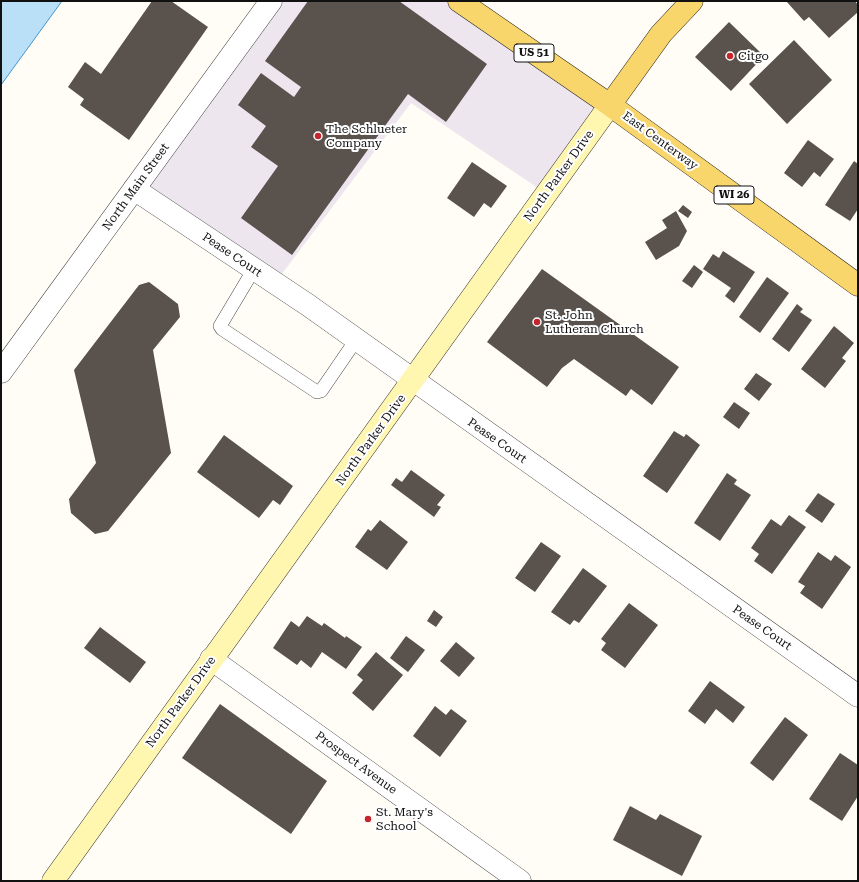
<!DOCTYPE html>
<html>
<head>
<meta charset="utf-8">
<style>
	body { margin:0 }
	#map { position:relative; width:859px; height:882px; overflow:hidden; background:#fffdf5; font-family:"Roboto Serif",serif }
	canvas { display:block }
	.frame { position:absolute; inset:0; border:2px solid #111; pointer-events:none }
</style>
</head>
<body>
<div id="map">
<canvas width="859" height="882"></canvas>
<div class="frame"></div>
</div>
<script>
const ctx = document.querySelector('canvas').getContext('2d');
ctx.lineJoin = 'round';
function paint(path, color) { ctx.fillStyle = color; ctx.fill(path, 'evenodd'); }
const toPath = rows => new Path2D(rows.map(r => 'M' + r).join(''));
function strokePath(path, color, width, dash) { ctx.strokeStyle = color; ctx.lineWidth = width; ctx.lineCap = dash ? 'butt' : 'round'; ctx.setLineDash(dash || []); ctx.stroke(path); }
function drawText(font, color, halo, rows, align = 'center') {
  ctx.font = font + ' "Roboto Serif",serif'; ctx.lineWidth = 4; ctx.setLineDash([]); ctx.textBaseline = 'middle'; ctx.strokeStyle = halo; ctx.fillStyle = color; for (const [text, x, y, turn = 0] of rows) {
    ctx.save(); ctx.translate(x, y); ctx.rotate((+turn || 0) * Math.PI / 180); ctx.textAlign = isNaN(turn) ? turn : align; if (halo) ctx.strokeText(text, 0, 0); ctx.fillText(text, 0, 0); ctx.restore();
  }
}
const industrial = toPath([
	[271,1,459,1,610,105,547,194,411,103,275,283,134,189]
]);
const water = toPath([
	[1,1,62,1,1,85,1,1]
]);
const building = toPath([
	[152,1,171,1,208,27,129,140,80,105,84,99,68,87,85,62,101,74],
	[308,1,399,1,487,64,446,122,408,94,292,255,241,218,278,166,251,147,266,126,238,105,261,73,294,97,301,87,265,61],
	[786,1,855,1,858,5,858,12,829,38,809,17,804,21],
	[729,22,764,56,731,91,695,57],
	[794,40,832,80,787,124,749,84],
	[808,140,834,159,820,177,814,172,802,187,784,173],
	[854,161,858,164,858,209,850,221,825,205],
	[472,162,507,186,491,208,484,203,474,217,447,198],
	[683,205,692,212,688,218,678,211],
	[676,211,687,231,679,246,656,260,645,242,667,228,662,220],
	[723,251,755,272,734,303,725,296,731,288,703,269,713,254,719,258],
	[694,265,703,272,692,288,682,281],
	[542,269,679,367,652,405,631,389,626,396,574,359,562,368,547,387,487,342],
	[767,277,789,293,760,333,739,317],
	[149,282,178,304,180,317,153,350,171,453,108,531,95,534,71,513,69,499,96,463,74,370,139,285],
	[797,304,803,309,800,312,812,320,789,352,772,339],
	[834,326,854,343,842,358,846,361,825,388,801,369],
	[756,373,772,384,759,401,744,389],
	[734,402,750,413,739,429,723,417],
	[674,431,684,437,686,434,700,445,667,493,643,476],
	[224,435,293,486,280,505,273,500,259,518,197,472],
	[411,470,445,495,437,505,441,507,434,517,391,485,396,478,402,482],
	[727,473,737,480,734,484,751,495,720,541,694,523],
	[818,493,835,504,822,523,805,511],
	[789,515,806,527,772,574,754,561,759,554,751,548,771,519,781,526],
	[380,520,408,542,387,570,355,547,368,529,371,531],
	[541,542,561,556,535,592,515,578],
	[818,552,831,561,835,555,851,567,822,609,800,593,805,586,798,582],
	[583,568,607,586,579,623,574,620,570,625,551,612],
	[629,603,658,625,625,668,601,650,606,643,601,639],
	[434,610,443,617,436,627,427,621],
	[307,616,322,626,324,623,345,638,346,636,362,647,346,669,322,652,311,668,301,660,297,665,273,648,291,621,299,627],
	[100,627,146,662,130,683,84,648],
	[406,636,425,650,408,672,390,658],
	[456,642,475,658,459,677,440,661],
	[376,652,403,675,373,711,352,693,363,680,357,675],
	[710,681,745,707,733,723,716,709,705,724,688,711],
	[220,704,327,781,291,834,182,758],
	[435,706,446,715,451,709,467,721,440,757,413,736],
	[785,717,808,735,773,781,750,763],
	[840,753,858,765,858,796,842,821,809,799],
	[630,806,656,820,660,814,702,836,682,876,613,840]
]);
const service = toPath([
	[254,269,220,326,222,329,317,392,321,391,356,340]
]);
const minor = toPath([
	[134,189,308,305,858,696],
	[1,372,271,1],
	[211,659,520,881]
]);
const secondary = toPath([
	[53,881,610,105]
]);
const primary = toPath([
	[459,1,610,105,858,285],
	[610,105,661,34,692,1]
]);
const markers = [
	[730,56,4,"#c4262e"],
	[318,136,4,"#c4262e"],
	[537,322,4,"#c4262e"],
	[368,819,4,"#c4262e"]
];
const shields = [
	[534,53,40],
	[734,195,40]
];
const shieldNames = [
	["US 51",534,53],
	["WI 26",734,195]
];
const poiNames = [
	["Citgo",738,56],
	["The Schlueter",326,129],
	["Company",326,143],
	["St. John",545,315],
	["Lutheran Church",545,329],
	["St. Mary's",376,812],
	["School",376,826]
];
const streetNames = [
	["East Centerway",660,141,36],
	["North Parker Drive",559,176,-54],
	["North Main Street",136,187,-54],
	["Pease Court",232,255,34],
	["North Parker Drive",371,440,-54],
	["Pease Court",497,441,35],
	["Pease Court",762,628,35],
	["North Parker Drive",181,702,-54],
	["Prospect Avenue",356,763,36]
];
paint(industrial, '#eee6ef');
paint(water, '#b9e0f7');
strokePath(water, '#3f96cf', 1);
paint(building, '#5a524d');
strokePath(service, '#444', 14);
strokePath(minor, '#444', 23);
strokePath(secondary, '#333', 23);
strokePath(primary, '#222', 23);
strokePath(service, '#fff', 13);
strokePath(minor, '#fff', 22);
strokePath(secondary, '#fff6b0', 22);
strokePath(primary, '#f9d66b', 22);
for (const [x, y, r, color] of markers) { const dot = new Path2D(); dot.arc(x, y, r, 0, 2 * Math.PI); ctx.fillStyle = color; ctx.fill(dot); strokePath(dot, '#fff', 1.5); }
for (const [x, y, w] of shields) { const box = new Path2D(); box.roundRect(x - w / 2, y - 9, w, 18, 3); ctx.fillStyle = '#fff'; ctx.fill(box); strokePath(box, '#111', 1); }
drawText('bold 11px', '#111', null, shieldNames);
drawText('12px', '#111', '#fff', poiNames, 'left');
drawText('12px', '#111', '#fff', streetNames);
</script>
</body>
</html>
